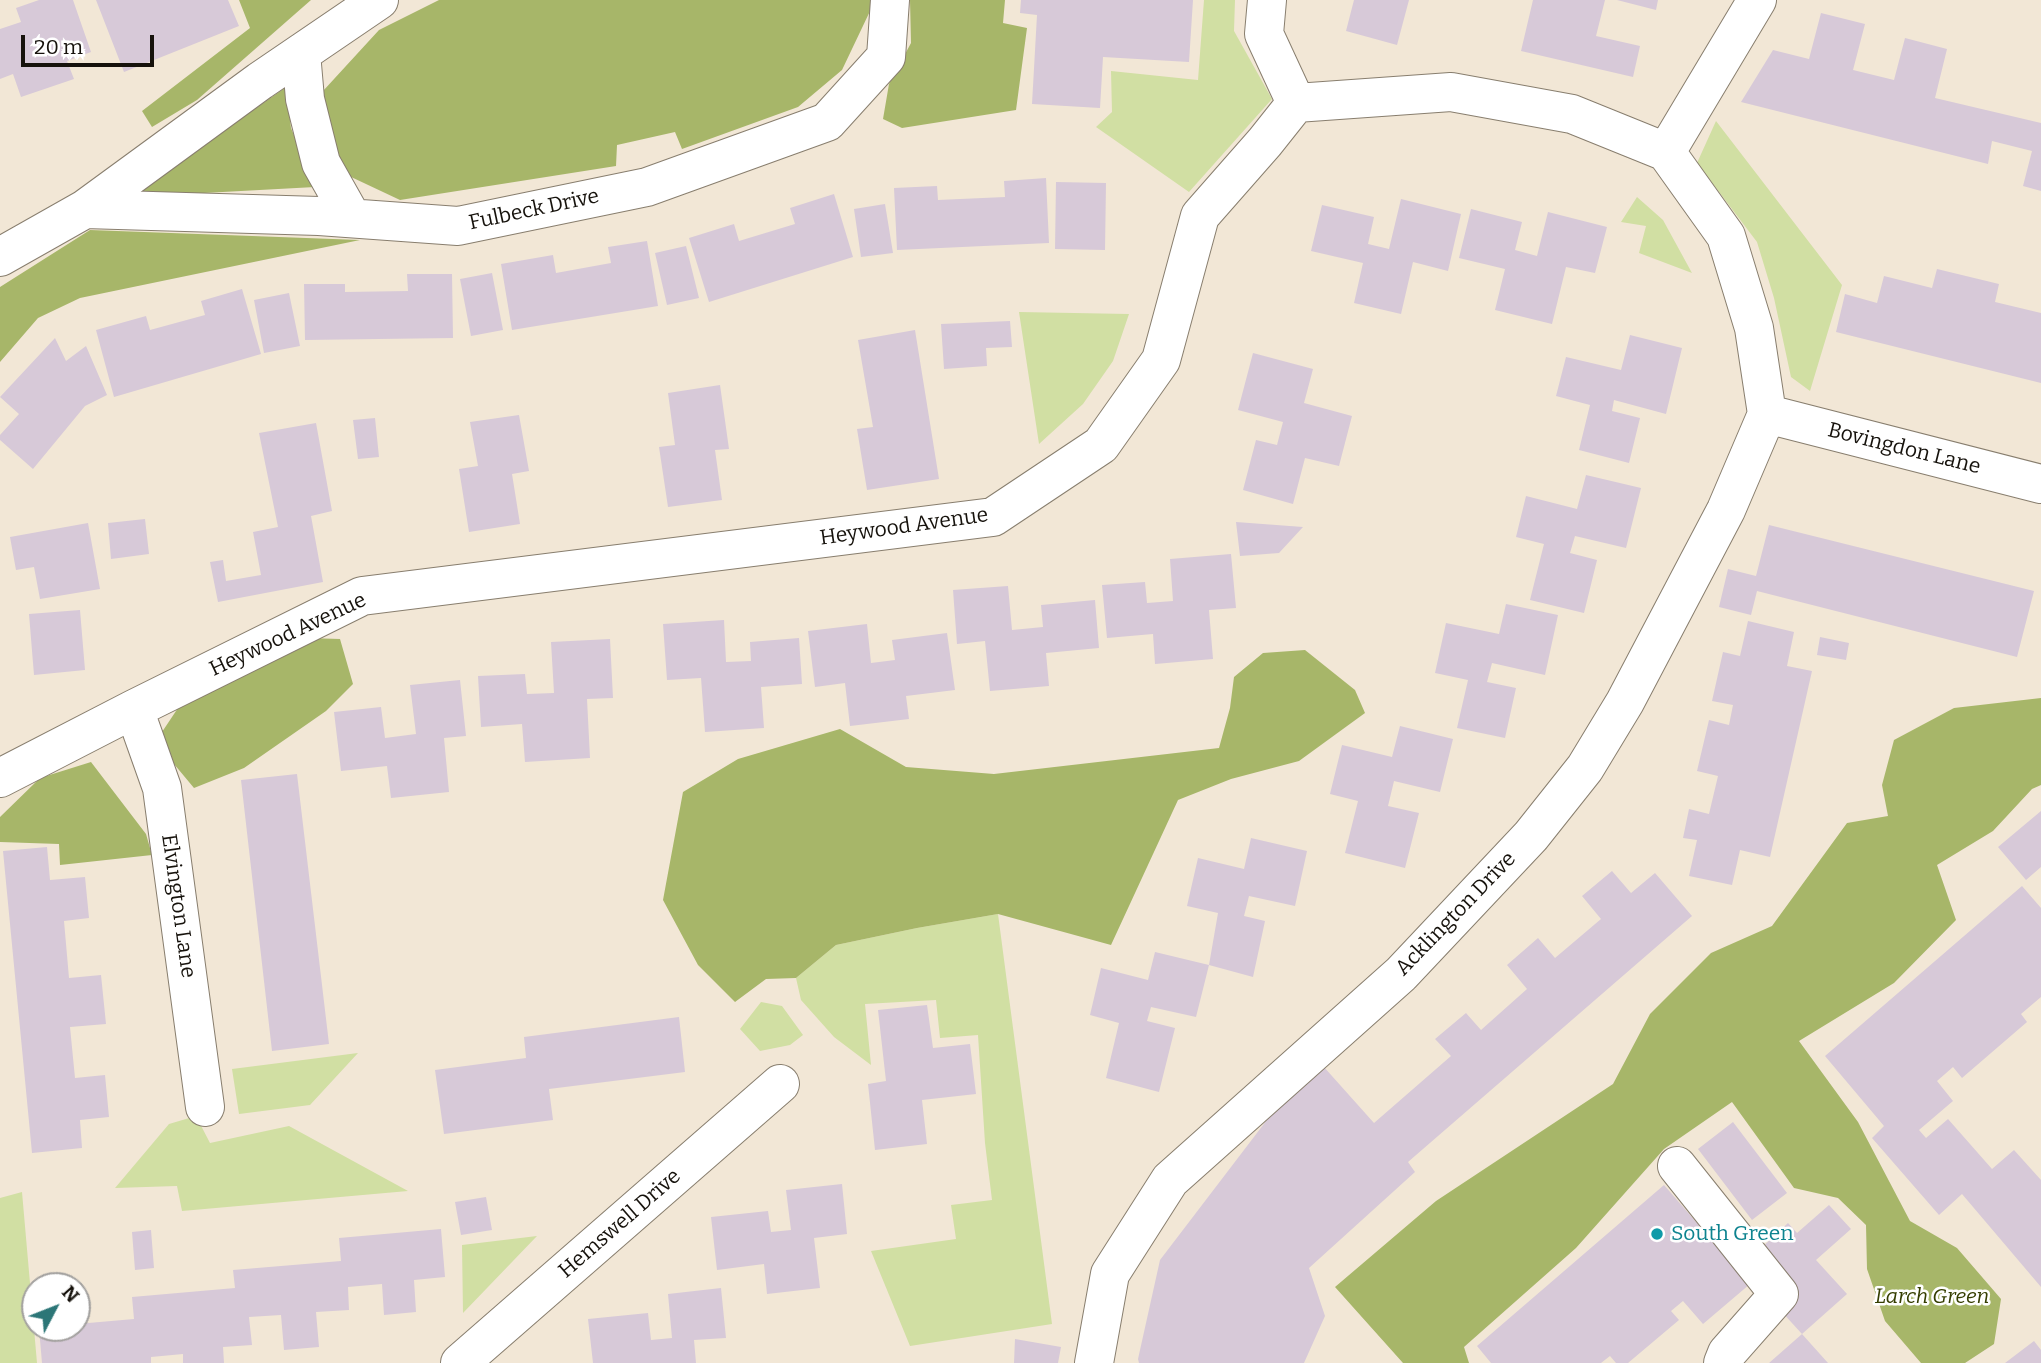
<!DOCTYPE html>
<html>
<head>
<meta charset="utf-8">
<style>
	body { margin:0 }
	#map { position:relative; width:2041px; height:1363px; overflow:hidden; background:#f2e7d6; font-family:Bitter,serif }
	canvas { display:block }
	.north { position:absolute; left:21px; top:1272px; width:70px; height:70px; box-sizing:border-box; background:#fff; border:2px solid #a2a09e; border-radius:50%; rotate:48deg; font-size:19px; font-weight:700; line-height:28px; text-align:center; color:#16120c }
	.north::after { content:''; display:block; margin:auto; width:24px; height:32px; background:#2c7677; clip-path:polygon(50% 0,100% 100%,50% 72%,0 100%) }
	.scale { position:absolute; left:21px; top:35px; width:133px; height:32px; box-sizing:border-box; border:4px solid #16120c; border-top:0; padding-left:9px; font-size:21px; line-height:24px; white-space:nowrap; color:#16120c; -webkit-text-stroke:5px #fff; paint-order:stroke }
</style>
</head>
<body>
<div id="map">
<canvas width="2041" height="1363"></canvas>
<div class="north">N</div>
<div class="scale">20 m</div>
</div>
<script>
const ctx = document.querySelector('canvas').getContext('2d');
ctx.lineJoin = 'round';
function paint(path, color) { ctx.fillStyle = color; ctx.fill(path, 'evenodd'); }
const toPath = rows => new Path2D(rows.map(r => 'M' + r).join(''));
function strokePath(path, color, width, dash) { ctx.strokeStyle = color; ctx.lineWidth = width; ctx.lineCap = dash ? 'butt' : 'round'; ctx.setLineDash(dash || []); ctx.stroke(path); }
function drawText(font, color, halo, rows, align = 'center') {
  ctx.font = font + ' Bitter,serif'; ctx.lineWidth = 5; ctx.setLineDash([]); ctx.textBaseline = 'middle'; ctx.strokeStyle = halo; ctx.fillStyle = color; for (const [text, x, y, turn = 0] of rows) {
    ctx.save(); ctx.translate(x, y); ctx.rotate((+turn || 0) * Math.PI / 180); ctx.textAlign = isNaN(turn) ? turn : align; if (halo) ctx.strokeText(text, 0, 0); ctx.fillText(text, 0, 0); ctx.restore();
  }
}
const green = toPath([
	[1204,0,1235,0,1234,31,1272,99,1189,192,1096,127,1112,112,1111,71,1198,80],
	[1716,121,1842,285,1810,391,1791,377,1774,298,1757,242,1697,163],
	[1637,197,1663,220,1692,273,1639,253,1646,226,1621,222],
	[1019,312,1129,314,1113,361,1083,404,1039,444],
	[998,914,1052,1324,910,1346,871,1251,956,1239,951,1205,992,1200,985,1143,978,1035,940,1038,936,1000,865,1004,871,1065,834,1037,801,1000,796,978,836,945,917,928],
	[761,1002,782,1006,803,1035,790,1045,760,1051,740,1029],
	[358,1053,310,1105,239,1114,232,1069],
	[196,1116,210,1143,289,1126,408,1191,182,1211,177,1186,115,1188,169,1124],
	[22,1192,37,1363,0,1363,0,1198],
	[537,1236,463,1313,462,1245]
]);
const forest = toPath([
	[239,0,311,0,197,100,152,127,142,111,250,28],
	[439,0,870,0,871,9,842,70,798,107,682,149,675,132,617,145,616,166,400,200,349,176,331,142,323,91,379,30],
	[910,0,1005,0,1003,23,1027,28,1016,110,902,128,883,119,889,84,911,43],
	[286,87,291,128,315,187,130,197],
	[90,230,360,240,80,298,38,318,0,362,0,287],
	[308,638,340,639,353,684,326,711,244,768,194,788,174,764,162,732,178,708],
	[1305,650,1355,690,1365,713,1299,761,1231,779,1178,800,1111,945,998,914,917,928,836,945,796,978,766,979,735,1002,698,965,663,900,683,792,738,759,840,729,906,767,994,774,1219,748,1230,708,1234,677,1263,653],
	[2041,698,2041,785,2032,789,1993,831,1937,865,1956,920,1894,983,1799,1041,1858,1122,1910,1221,1957,1248,2001,1299,1994,1344,1965,1363,1921,1363,1885,1321,1867,1269,1866,1225,1838,1198,1794,1188,1732,1102,1664,1149,1576,1248,1464,1347,1469,1363,1403,1363,1335,1287,1436,1201,1613,1084,1650,1014,1711,953,1772,926,1847,823,1888,816,1882,785,1894,740,1954,708],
	[91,762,146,834,152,855,60,865,59,844,0,842,0,817,40,778]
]);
const building = toPath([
	[39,0,73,0,91,52,67,61,74,79,21,97,13,74,0,79,0,29,21,22,16,8],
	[96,0,228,0,239,26,124,72],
	[1021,0,1193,0,1189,62,1103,57,1100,108,1032,104,1037,15,1020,13],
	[1354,0,1409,0,1397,45,1346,31],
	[1533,0,1605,0,1596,36,1640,46,1633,77,1521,51],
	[1617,0,1658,0,1656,10],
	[1821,13,1865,24,1853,70,1894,80,1905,38,1947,49,1935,98,2041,123,2041,191,2023,186,2032,151,1992,141,1988,164,1741,102,1773,50,1809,59],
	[1046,178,1049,243,897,250,894,188,937,186,938,200,1005,197,1004,181],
	[1056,182,1106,183,1105,250,1055,249],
	[834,194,853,257,709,302,689,238,734,224,739,241,795,224,790,208],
	[1401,199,1461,214,1448,271,1413,262,1401,314,1354,303,1363,263,1311,251,1322,205,1374,217,1368,244,1389,249],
	[885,204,893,253,861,257,854,209],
	[1471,209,1522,222,1515,250,1537,256,1548,212,1607,227,1595,273,1566,267,1552,324,1495,310,1505,269,1459,258],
	[647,241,658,306,512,330,501,264,553,255,556,273,611,263,608,247],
	[686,246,699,298,667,305,655,253],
	[1937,269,1999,284,1995,302,2041,313,2041,383,1836,332,1845,294,1877,303,1884,276,1932,288],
	[492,273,503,330,471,336,460,279],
	[407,274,452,274,453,338,305,340,304,284,345,284,345,292,408,291],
	[242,289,261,354,114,397,96,330,146,316,150,330,205,315,201,301],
	[289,293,300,346,264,353,254,300],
	[1010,321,1012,347,986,348,987,366,944,369,941,324],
	[915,330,939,479,867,490,857,429,873,427,858,340],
	[1630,335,1682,348,1666,414,1614,400,1612,411,1640,418,1629,463,1579,450,1590,405,1556,396,1566,357,1621,370],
	[55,338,66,361,86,346,107,395,85,406,33,469,0,440,0,435,19,414,0,397],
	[1253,353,1313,369,1304,403,1352,416,1339,466,1305,458,1293,504,1243,490,1256,440,1277,445,1283,422,1238,410],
	[720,385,729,449,715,450,722,500,668,507,659,447,675,445,668,393],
	[519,415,529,471,512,474,520,524,469,532,459,469,478,466,470,422],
	[375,418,379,457,358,459,353,420],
	[316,423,332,511,311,516,323,582,218,602,210,562,223,560,226,581,261,575,253,532,278,527,259,433],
	[1586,475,1641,488,1626,548,1575,536,1570,553,1597,560,1584,613,1530,600,1544,544,1516,537,1526,496,1577,509],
	[145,519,149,554,111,559,108,523],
	[1236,522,1303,527,1279,553,1240,556],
	[88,523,100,589,40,599,34,567,16,570,10,537],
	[1769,525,2034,591,2017,657,1757,591,1751,615,1719,607,1728,569,1756,576],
	[1231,554,1236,608,1209,610,1213,659,1155,664,1153,634,1107,638,1102,585,1145,582,1147,603,1173,601,1170,559],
	[1008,586,1012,630,1043,627,1041,605,1095,600,1099,648,1046,653,1049,686,990,691,985,641,957,644,953,590],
	[1506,604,1558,615,1545,675,1492,663,1487,682,1516,688,1505,738,1457,728,1468,680,1435,673,1446,623,1499,634],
	[80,610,85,670,34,675,29,614],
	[724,620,726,662,751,661,750,642,799,638,802,684,761,687,764,728,705,732,701,678,667,680,663,624],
	[1748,621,1794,632,1787,666,1812,671,1770,857,1740,850,1732,885,1689,876,1697,840,1683,838,1689,809,1709,814,1718,776,1697,771,1709,720,1729,725,1733,705,1712,701,1723,652,1740,656],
	[867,624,871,663,895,660,892,640,947,633,955,690,906,696,909,719,850,726,845,683,815,687,808,631],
	[1820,637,1849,643,1846,660,1817,655],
	[610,639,613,698,587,699,590,758,525,762,522,724,481,727,478,676,525,674,527,694,554,693,551,642],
	[460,680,466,736,444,738,449,792,391,798,387,766,341,771,334,712,381,707,385,738,416,734,410,685],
	[1400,726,1453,739,1440,792,1394,781,1388,806,1419,813,1405,868,1345,853,1358,801,1330,794,1342,745,1392,757],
	[297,774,329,1044,272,1051,241,780],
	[2041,811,2041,867,2026,880,1998,847],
	[1251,838,1307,851,1295,906,1249,896,1244,916,1265,921,1253,977,1209,965,1218,913,1187,906,1198,858,1244,869],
	[47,847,50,880,85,877,89,918,64,921,69,978,101,975,106,1024,70,1027,75,1078,105,1075,109,1117,80,1120,82,1148,32,1153,3,851],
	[1612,871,1631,893,1655,873,1692,916,1408,1162,1415,1172,1309,1268,1325,1316,1304,1363,1139,1363,1138,1359,1160,1260,1315,1057,1374,1123,1451,1056,1435,1039,1466,1013,1481,1030,1527,989,1507,965,1538,938,1555,958,1601,919,1582,896],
	[2022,886,2041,908,2041,997,2021,1014,2027,1022,1962,1078,1953,1067,1937,1081,1953,1101,1919,1130,1926,1138,1948,1119,1992,1169,2014,1150,2041,1180,2041,1287,1962,1194,1939,1215,1872,1138,1884,1126,1825,1056],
	[1155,952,1209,965,1196,1017,1151,1007,1147,1021,1175,1028,1159,1092,1106,1078,1119,1023,1090,1015,1101,968,1148,980],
	[927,1005,933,1048,970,1044,976,1094,922,1100,927,1144,875,1150,868,1084,886,1081,878,1010],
	[679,1017,685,1072,549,1089,553,1120,444,1134,435,1070,526,1058,524,1037],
	[1733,1122,1787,1193,1752,1220,1698,1149],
	[842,1184,847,1234,814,1238,820,1288,767,1294,764,1264,717,1270,711,1217,768,1211,771,1232,791,1230,786,1190],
	[1664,1185,1750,1284,1703,1324,1683,1301,1671,1311,1679,1320,1628,1363,1616,1363,1610,1356,1601,1363,1491,1363,1477,1346],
	[486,1197,492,1230,461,1235,455,1202],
	[1829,1205,1851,1229,1816,1260,1847,1294,1802,1334,1781,1311,1798,1296,1758,1251,1788,1223,1797,1233],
	[441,1229,445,1277,414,1280,416,1312,384,1315,382,1284,348,1287,349,1310,316,1312,319,1347,284,1350,281,1315,249,1317,252,1345,223,1347,224,1363,183,1363,183,1354,151,1357,151,1363,42,1363,39,1328,77,1328,77,1324,134,1319,132,1297,235,1288,233,1270,341,1261,339,1238],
	[151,1230,154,1268,135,1270,132,1232],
	[721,1288,726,1338,694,1340,696,1363,593,1363,588,1319,648,1313,651,1340,672,1338,668,1294],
	[1802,1334,1828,1363,1769,1363],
	[1015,1339,1061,1347,1058,1363,1014,1363],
	[2034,1341,2041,1350,2041,1363,2005,1363]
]);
const minor = toPath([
	[1267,0,1264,34,1296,103],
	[301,53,305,99,321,163,352,218],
	[1666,152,1757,0],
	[85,209,319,216,458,226,647,187,827,122,886,57,890,0],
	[0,257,85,209,260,81,379,0],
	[1767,414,2041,484],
	[134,709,162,788,205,1107],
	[0,778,134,709,362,596,993,517,1101,445,1161,360,1200,216,1265,142,1296,103,1451,92,1572,114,1666,152,1726,236,1754,328,1767,414],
	[1677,1166,1779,1294,1727,1353,1723,1363],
	[460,1363,780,1084],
	[1094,1363,1110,1274,1170,1180,1401,974,1531,836,1585,768,1625,702,1726,510,1767,414]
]);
const markers = [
	[1657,1234,7,"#0f9aa8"]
];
const streetNames = [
	["Fulbeck Drive",534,210,-12],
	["Bovingdon Lane",1904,449,14],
	["Heywood Avenue",904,527,-8],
	["Heywood Avenue",288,635,-25],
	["Elvington Lane",178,906,82],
	["Acklington Drive",1456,914,-46],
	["Hemswell Drive",620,1224,-41]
];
const cultureNames = [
	["South Green",1671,1234]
];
const parkNames = [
	["Larch Green",1932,1297]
];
paint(green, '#d1dfa3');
paint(forest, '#a7b669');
paint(building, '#d7c9d8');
strokePath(minor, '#887e6e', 40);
strokePath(minor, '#fff', 38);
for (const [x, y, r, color] of markers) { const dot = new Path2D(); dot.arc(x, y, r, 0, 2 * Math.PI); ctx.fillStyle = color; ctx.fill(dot); strokePath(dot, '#fff', 2.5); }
drawText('21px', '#16120c', '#fff', streetNames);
drawText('21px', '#0d838f', '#fff', cultureNames, 'left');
drawText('italic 21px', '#353e01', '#fff', parkNames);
</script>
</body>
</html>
